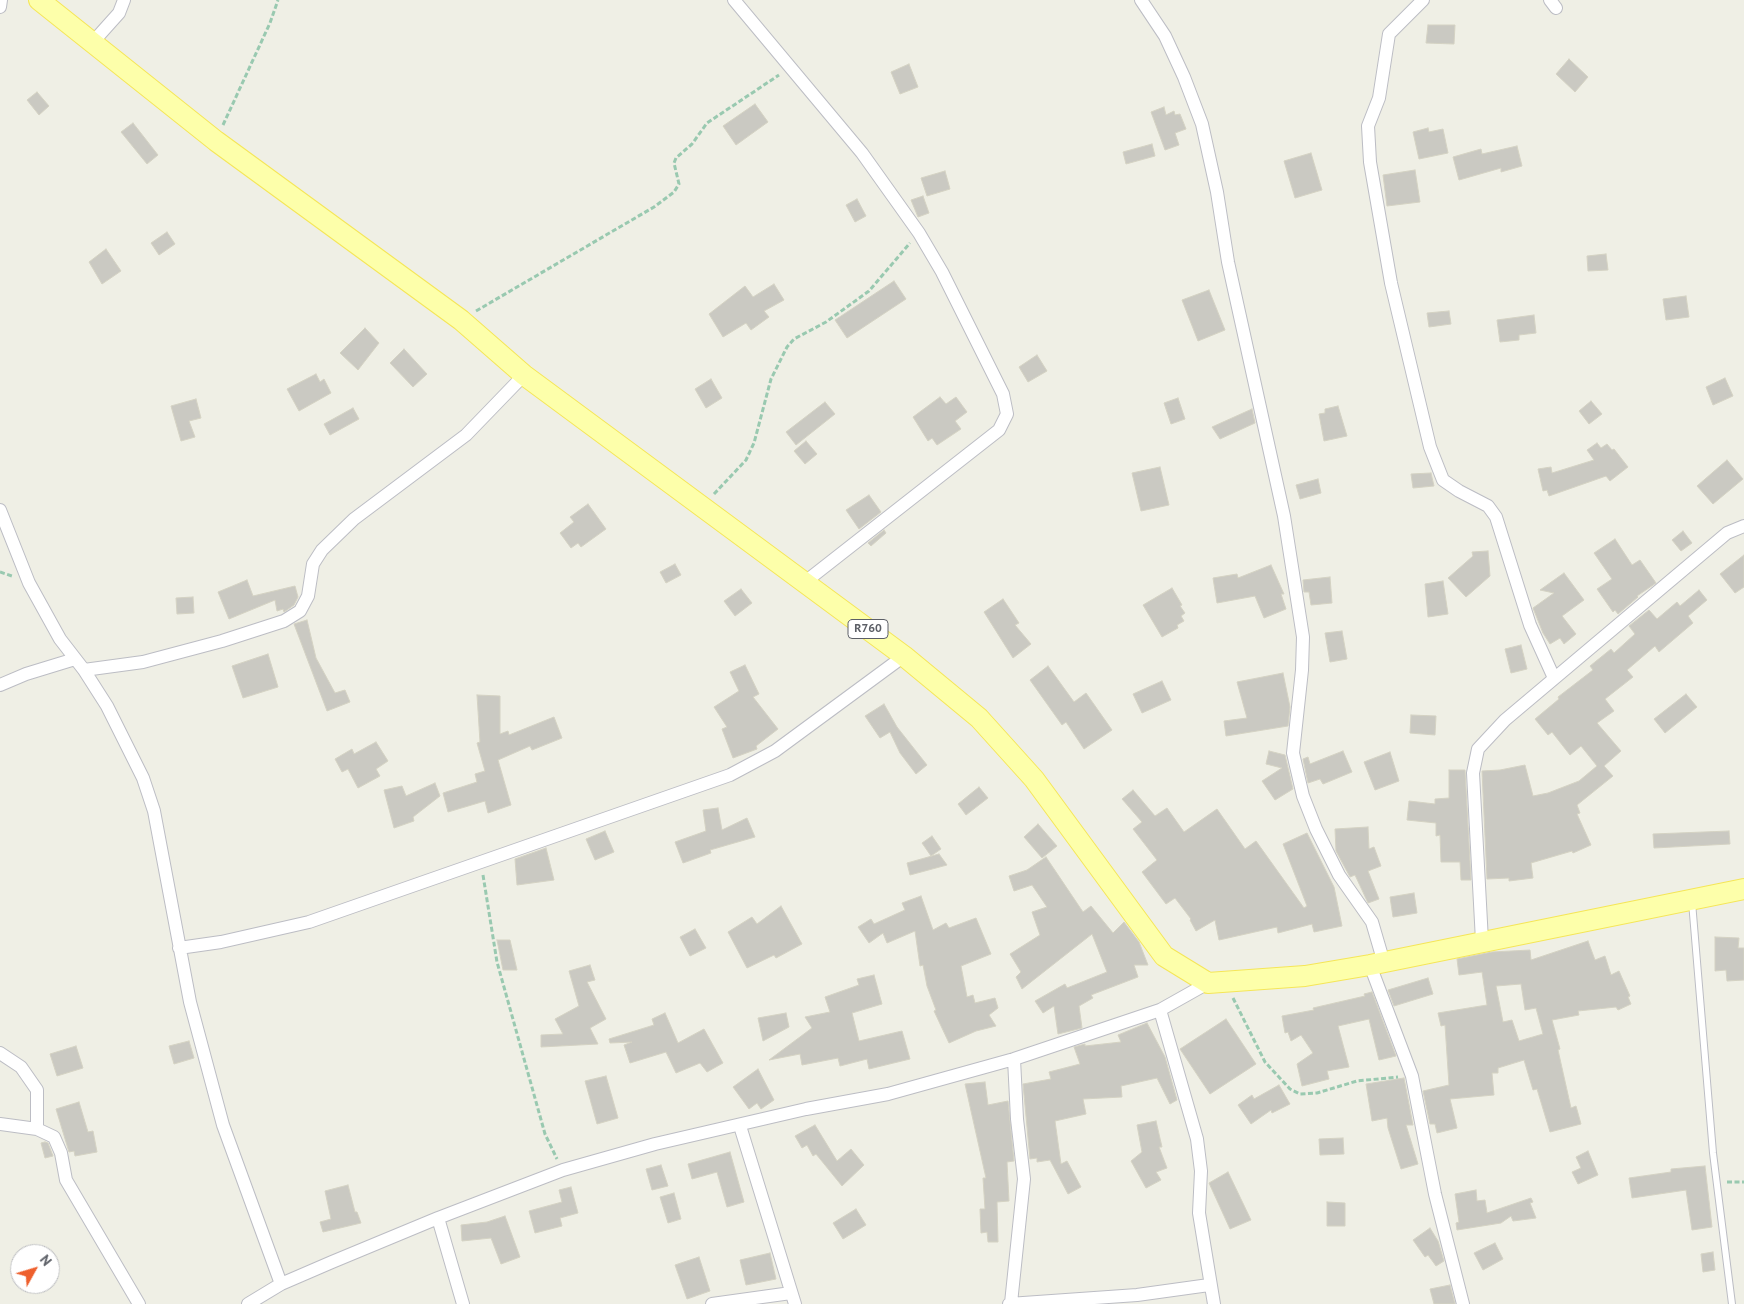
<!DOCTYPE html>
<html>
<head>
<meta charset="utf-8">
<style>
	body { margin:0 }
	#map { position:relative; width:1744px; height:1304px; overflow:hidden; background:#efefe5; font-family:"PT Sans",sans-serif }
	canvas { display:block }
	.north { position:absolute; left:10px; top:1244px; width:50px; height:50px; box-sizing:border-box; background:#fff; border:1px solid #bebfc2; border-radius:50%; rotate:51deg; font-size:14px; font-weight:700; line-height:20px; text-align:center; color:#5c5f66 }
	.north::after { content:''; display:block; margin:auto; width:18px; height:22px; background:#ee5f2c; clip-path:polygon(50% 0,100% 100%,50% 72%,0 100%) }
</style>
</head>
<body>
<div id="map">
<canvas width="1744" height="1304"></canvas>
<div class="north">N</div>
</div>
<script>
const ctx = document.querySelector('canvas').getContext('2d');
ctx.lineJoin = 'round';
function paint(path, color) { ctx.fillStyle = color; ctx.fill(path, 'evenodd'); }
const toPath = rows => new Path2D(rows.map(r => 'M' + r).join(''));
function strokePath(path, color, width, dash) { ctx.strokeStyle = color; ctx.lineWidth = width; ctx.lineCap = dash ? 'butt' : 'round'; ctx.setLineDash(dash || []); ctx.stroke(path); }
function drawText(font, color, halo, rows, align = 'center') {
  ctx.font = font + ' "PT Sans",sans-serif'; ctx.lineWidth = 4.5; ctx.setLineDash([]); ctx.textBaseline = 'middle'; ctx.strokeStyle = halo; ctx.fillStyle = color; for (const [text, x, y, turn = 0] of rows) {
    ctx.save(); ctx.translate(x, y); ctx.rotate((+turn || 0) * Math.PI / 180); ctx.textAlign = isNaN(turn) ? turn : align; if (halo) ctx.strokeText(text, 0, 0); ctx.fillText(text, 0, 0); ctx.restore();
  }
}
const building = toPath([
	[1428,25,1455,25,1454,44,1426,43,1428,25],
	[1569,59,1588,77,1575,92,1556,74,1569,59],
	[909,64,918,87,900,94,891,72,909,64],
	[37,92,49,106,39,115,27,100,37,92],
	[755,104,768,122,736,145,723,126,755,104],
	[1164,107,1166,115,1174,111,1175,115,1180,114,1186,129,1175,133,1179,145,1165,150,1151,112,1164,107],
	[133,123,158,155,147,164,121,132,133,123],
	[1428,128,1429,132,1443,129,1448,153,1419,159,1413,132,1428,128],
	[1152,144,1155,156,1126,164,1123,152,1152,144],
	[1517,146,1522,166,1501,172,1501,168,1459,180,1453,157,1481,149,1482,154,1517,146],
	[1311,153,1322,190,1295,198,1284,161,1311,153],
	[1415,170,1420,202,1387,206,1383,175,1415,170],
	[945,171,950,189,927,196,921,178,945,171],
	[923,196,929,213,918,217,911,200,923,196],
	[857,199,866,216,855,222,846,205,857,199],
	[167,232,175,244,159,255,151,243,167,232],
	[106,249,121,271,102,284,89,262,106,249],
	[1606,254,1608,270,1588,271,1587,256,1606,254],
	[894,281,906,299,847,338,835,320,894,281],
	[774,284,784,300,764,311,769,317,751,330,746,323,723,337,709,314,745,286,753,297,774,284],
	[1209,290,1225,330,1198,341,1182,300,1209,290],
	[1686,296,1689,317,1666,320,1663,299,1686,296],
	[1449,311,1451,324,1429,327,1427,313,1449,311],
	[1534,315,1536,333,1519,335,1519,340,1500,342,1497,320,1534,315],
	[365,328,379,343,358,370,340,353,365,328],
	[404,349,427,374,413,387,390,363,404,349],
	[1037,355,1047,371,1028,382,1019,367,1037,355],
	[316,374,320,382,324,379,331,393,299,411,287,389,316,374],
	[1725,378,1733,396,1713,405,1706,387,1725,378],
	[711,379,722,398,706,408,695,389,711,379],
	[940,397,946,404,956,397,967,412,955,421,961,429,937,445,932,438,928,441,913,417,940,397],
	[1178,398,1185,419,1171,424,1164,403,1178,398],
	[196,399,201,418,189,421,195,437,181,441,171,406,196,399],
	[1591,401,1602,414,1589,424,1579,411,1591,401],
	[825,402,835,414,796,445,786,432,825,402],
	[1338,406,1347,436,1324,441,1319,414,1325,413,1325,409,1338,406],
	[353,408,359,419,330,435,324,424,353,408],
	[1252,409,1255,423,1220,439,1212,427,1252,409],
	[806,441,817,454,805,464,794,451,806,441],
	[1597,443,1601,448,1607,444,1612,450,1614,449,1628,467,1610,481,1606,476,1549,496,1547,490,1543,491,1538,469,1551,467,1552,473,1594,460,1587,450,1597,443],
	[1727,460,1743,479,1713,504,1697,486,1727,460],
	[1160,467,1169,505,1141,511,1132,473,1160,467],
	[1431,473,1434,486,1413,488,1411,474,1431,473],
	[1318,479,1321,493,1300,499,1296,485,1318,479],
	[869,495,881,512,859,529,846,510,869,495],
	[588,504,606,529,581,547,578,543,571,548,560,533,574,522,570,517,588,504],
	[884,530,886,533,871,546,868,543,884,530],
	[1683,531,1692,543,1681,551,1672,540,1683,531],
	[1615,539,1632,565,1640,560,1656,583,1637,596,1638,597,1618,614,1615,610,1613,612,1597,589,1612,579,1594,553,1615,539],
	[1488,551,1490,576,1466,597,1448,578,1473,556,1472,552,1488,551],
	[1744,555,1744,587,1735,593,1720,574,1744,555],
	[675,564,681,575,666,583,660,572,675,564],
	[1271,565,1284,594,1281,594,1286,609,1264,618,1255,596,1217,603,1213,578,1237,574,1238,578,1271,565],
	[1564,573,1584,600,1562,616,1576,634,1564,644,1560,638,1550,644,1543,633,1533,608,1554,593,1540,590,1564,573],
	[1330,577,1332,603,1311,605,1309,592,1304,592,1303,580,1330,577],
	[247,580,253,596,295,586,298,597,294,605,284,612,283,609,277,611,275,600,229,619,218,592,247,580],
	[1443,581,1448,614,1428,617,1425,584,1443,581],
	[1172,588,1182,605,1180,606,1185,613,1181,616,1184,621,1177,625,1178,628,1162,637,1143,605,1172,588],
	[741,589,752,603,735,616,724,601,741,589],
	[1699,590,1707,600,1688,616,1693,623,1659,652,1655,646,1627,670,1633,677,1605,699,1614,711,1597,723,1621,751,1604,766,1613,776,1577,805,1580,813,1577,814,1591,845,1573,853,1572,851,1531,863,1533,878,1509,881,1509,878,1487,879,1482,771,1500,770,1525,765,1533,796,1548,793,1579,781,1597,766,1581,746,1570,755,1552,732,1548,735,1535,719,1559,699,1558,697,1593,670,1590,666,1611,649,1614,653,1635,634,1629,626,1649,610,1657,619,1677,602,1680,606,1699,590],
	[193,597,194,613,177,614,176,598,193,597],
	[1003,599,1019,623,1015,625,1031,644,1013,658,984,612,1003,599],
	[307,620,316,658,335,693,345,690,350,702,327,711,294,624,307,620],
	[1342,631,1347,659,1330,662,1325,633,1342,631],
	[1521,645,1527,669,1511,673,1505,649,1521,645],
	[268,654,278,687,243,698,232,666,268,654],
	[745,665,759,694,753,697,778,729,756,746,757,749,733,758,722,729,727,727,714,707,739,691,730,672,745,665],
	[1048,666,1074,702,1086,693,1112,730,1084,749,1066,722,1062,725,1030,680,1048,666],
	[1283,673,1290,707,1288,726,1226,736,1224,721,1247,718,1237,682,1283,673],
	[1162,681,1171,700,1142,713,1133,694,1162,681],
	[1686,694,1697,707,1665,733,1654,719,1686,694],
	[477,695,500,696,500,734,508,731,509,735,554,717,562,738,532,750,530,746,498,760,511,805,488,813,485,801,448,812,443,793,477,782,475,774,485,771,477,743,480,742,477,695],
	[884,704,897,727,927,765,916,774,900,753,890,732,880,738,865,716,884,704],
	[1411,715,1436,716,1435,735,1410,733,1411,715],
	[376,742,388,761,376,769,380,776,358,788,348,769,342,772,335,759,352,749,354,754,376,742],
	[1269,751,1285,755,1293,789,1275,800,1262,781,1282,768,1266,764,1269,751],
	[1343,751,1352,772,1323,784,1320,779,1308,783,1303,759,1308,757,1310,764,1343,751],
	[1390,752,1399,781,1375,790,1364,762,1390,752],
	[1449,770,1465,770,1471,880,1461,880,1460,862,1441,862,1440,835,1436,836,1436,823,1407,820,1409,801,1435,804,1435,799,1449,798,1449,770],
	[435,783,440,796,413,817,414,821,394,828,384,790,402,786,406,796,435,783],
	[979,787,988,798,966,815,958,804,979,787],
	[1133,790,1155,816,1167,808,1184,832,1217,809,1245,849,1256,841,1304,908,1307,906,1283,844,1307,833,1334,887,1342,926,1314,932,1312,924,1278,933,1277,927,1219,940,1215,920,1196,931,1190,920,1191,919,1175,898,1166,904,1142,872,1157,860,1133,829,1142,822,1122,799,1133,790],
	[718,808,722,830,747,818,755,837,710,850,711,853,683,863,675,842,706,831,703,810,718,808],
	[1038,824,1057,846,1042,858,1024,837,1038,824],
	[1368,827,1369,849,1374,847,1381,866,1368,871,1379,899,1368,903,1355,875,1350,877,1336,851,1335,829,1368,827],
	[605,831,614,852,595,860,586,839,605,831],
	[1729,831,1730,844,1654,848,1653,834,1729,831],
	[932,836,941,849,931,856,922,843,932,836],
	[546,848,554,880,517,885,515,859,546,848],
	[939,854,947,865,910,875,907,863,939,854],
	[1046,857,1083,912,1091,906,1113,933,1124,922,1139,942,1148,965,1134,965,1138,977,1091,995,1093,998,1079,1006,1082,1028,1058,1034,1054,1006,1043,1013,1035,1001,1065,984,1067,988,1107,972,1092,934,1022,989,1016,977,1021,972,1010,954,1040,935,1032,912,1047,907,1032,885,1014,891,1009,876,1027,870,1046,857],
	[1414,893,1417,913,1393,917,1390,897,1414,893],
	[921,896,933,930,946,923,949,928,976,918,991,954,961,966,967,997,973,995,975,1003,995,998,998,1008,989,1015,996,1026,976,1031,949,1043,934,1011,936,1010,927,986,923,965,920,966,915,931,887,943,883,933,869,943,858,927,871,919,874,924,905,910,902,903,921,896],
	[781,906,802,944,776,958,774,955,747,968,728,932,752,917,757,924,781,906],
	[695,929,706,948,690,956,680,937,695,929],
	[1715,937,1739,938,1738,948,1744,948,1744,980,1727,981,1726,970,1715,971,1715,937],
	[497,940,510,940,517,970,503,970,497,940],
	[1588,941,1595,960,1605,956,1611,975,1619,971,1630,996,1628,997,1631,1004,1618,1010,1616,1007,1578,1011,1579,1015,1552,1020,1560,1049,1558,1050,1571,1108,1576,1106,1581,1124,1550,1132,1537,1089,1533,1090,1524,1060,1498,1068,1498,1073,1492,1073,1494,1095,1450,1099,1457,1128,1437,1133,1435,1124,1430,1124,1423,1091,1449,1085,1445,1025,1441,1026,1438,1013,1487,1005,1482,972,1459,975,1457,959,1492,952,1530,950,1531,960,1588,941],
	[1521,984,1525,1010,1536,1008,1543,1034,1519,1041,1512,1020,1503,1022,1496,986,1521,984],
	[590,965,595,980,587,982,606,1019,590,1028,598,1044,541,1047,541,1035,563,1034,555,1019,579,1006,569,971,590,965],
	[874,975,882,1004,852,1013,859,1041,902,1031,910,1059,869,1069,867,1059,840,1066,838,1058,802,1065,800,1054,769,1060,812,1028,805,1017,830,1012,825,997,859,985,857,979,874,975],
	[1428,978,1433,994,1394,1006,1388,990,1428,978],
	[1372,992,1396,1056,1379,1060,1369,1019,1338,1026,1349,1067,1327,1071,1329,1079,1302,1086,1297,1064,1313,1053,1301,1035,1291,1041,1288,1032,1285,1033,1282,1016,1314,1010,1313,1008,1365,996,1364,994,1372,992],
	[665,1013,678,1043,704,1029,723,1063,707,1072,700,1063,676,1073,666,1052,630,1063,624,1045,632,1042,610,1043,609,1039,654,1025,652,1019,665,1013],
	[786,1013,789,1027,763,1041,758,1018,786,1013],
	[1226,1019,1256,1064,1210,1094,1180,1049,1226,1019],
	[1147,1023,1165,1057,1177,1100,1170,1104,1157,1078,1121,1086,1122,1097,1083,1099,1086,1114,1055,1121,1061,1164,1067,1161,1081,1187,1068,1194,1050,1160,1037,1162,1037,1158,1030,1159,1023,1084,1051,1079,1049,1072,1080,1064,1074,1047,1085,1044,1085,1046,1121,1042,1118,1035,1147,1023],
	[189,1041,194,1058,174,1064,169,1046,189,1041],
	[76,1046,83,1068,57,1076,50,1054,76,1046],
	[758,1069,774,1100,761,1109,757,1103,749,1109,733,1087,758,1069],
	[606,1076,618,1118,597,1124,585,1081,606,1076],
	[1404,1078,1413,1125,1406,1125,1418,1164,1401,1169,1388,1128,1387,1118,1372,1121,1366,1084,1404,1078],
	[985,1082,988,1105,1008,1101,1014,1161,1007,1162,1009,1201,997,1202,998,1242,988,1242,987,1232,981,1233,980,1209,985,1209,983,1178,986,1178,965,1084,985,1082],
	[1279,1085,1290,1104,1272,1113,1271,1110,1251,1124,1238,1105,1252,1095,1254,1099,1279,1085],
	[79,1102,88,1132,93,1131,97,1152,75,1156,74,1151,69,1152,56,1109,79,1102],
	[1156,1121,1162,1147,1159,1147,1167,1168,1156,1172,1161,1180,1146,1188,1131,1161,1142,1152,1137,1125,1156,1121],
	[815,1125,837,1161,851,1149,864,1165,842,1186,816,1154,813,1156,807,1145,802,1148,795,1136,815,1125],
	[1343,1138,1344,1154,1320,1155,1319,1139,1343,1138],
	[45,1142,48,1143,53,1156,45,1158,41,1143,45,1142],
	[1588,1151,1598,1175,1578,1184,1572,1172,1581,1168,1576,1157,1588,1151],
	[730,1152,744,1202,727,1207,717,1172,692,1179,688,1164,730,1152],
	[661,1165,668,1186,652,1190,646,1169,661,1165],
	[1705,1166,1712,1227,1692,1230,1686,1190,1632,1198,1629,1178,1671,1172,1671,1169,1705,1166],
	[1228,1172,1251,1220,1230,1229,1209,1183,1228,1172],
	[348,1185,355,1212,357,1212,361,1223,323,1232,320,1222,331,1219,325,1191,348,1185],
	[571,1187,578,1213,560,1218,562,1226,535,1233,529,1211,562,1202,559,1190,571,1187],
	[1476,1190,1477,1201,1485,1200,1487,1213,1531,1198,1533,1202,1530,1203,1536,1218,1513,1221,1511,1216,1501,1223,1457,1230,1456,1223,1459,1222,1455,1194,1476,1190],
	[674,1193,681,1219,668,1223,660,1197,674,1193],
	[1327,1202,1345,1203,1345,1226,1327,1226,1327,1202],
	[856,1209,866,1225,843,1239,833,1223,856,1209],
	[505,1216,520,1257,501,1264,491,1238,462,1241,461,1225,487,1222,505,1216],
	[1430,1228,1438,1241,1444,1261,1436,1266,1428,1255,1425,1257,1413,1240,1430,1228],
	[1495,1243,1503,1259,1483,1270,1474,1253,1495,1243],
	[1713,1252,1715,1270,1703,1272,1701,1254,1713,1252],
	[770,1253,776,1279,746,1285,740,1260,770,1253],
	[699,1257,710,1291,687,1299,675,1265,699,1257],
	[1450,1285,1455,1304,1434,1304,1430,1289,1450,1285]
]);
const path = toPath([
	[223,125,270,23,278,0],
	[476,311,654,207,674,192,679,184,674,163,676,158,692,144,707,123,779,75],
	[714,494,746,460,754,443,771,379,787,347,794,339,826,322,869,291,910,243],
	[0,572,12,576],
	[483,875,497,962,545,1134,557,1159],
	[1233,998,1265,1062,1290,1089,1300,1094,1317,1093,1357,1081,1398,1077],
	[1727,1182,1744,1182]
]);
const lane = toPath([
	[1692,902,1713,1153,1732,1304]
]);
const street = toPath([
	[734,0,862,153,919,233,942,272,1003,394,1007,414,999,430,805,582],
	[1141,0,1165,36,1184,77,1202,124,1217,192,1228,262,1284,516,1303,637,1302,670,1293,753,1303,796,1316,829,1339,875,1372,922,1384,963],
	[1423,0,1389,34,1379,98,1368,126,1370,162,1391,283,1430,447,1443,480,1459,491,1488,506,1496,517,1530,625,1554,678],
	[1550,0,1556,8],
	[0,7,1,0],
	[93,42,119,13,124,0],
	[0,510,29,583,60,639,84,670,107,706,143,778,154,811,190,1002,223,1125,281,1284],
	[84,670,143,662,222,641,284,621,300,611,308,596,313,564,322,550,354,519,466,435,524,375],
	[0,685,26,674,75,659],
	[1482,941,1473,773,1478,749,1505,720,1727,533,1744,526],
	[179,948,221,942,309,922,730,775,775,751,904,656],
	[1370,965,1412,1076,1435,1194,1463,1304],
	[1160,1010,1197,1139,1201,1171,1199,1213,1214,1304],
	[0,1053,21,1067,37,1090,37,1129],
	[0,1124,37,1129,54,1137,61,1153,66,1180,139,1304],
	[740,1126,795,1304],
	[438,1218,463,1304],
	[1011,1303,1024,1179,1017,1119,1014,1059],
	[248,1304,281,1284,332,1262,438,1218,563,1170,655,1144,806,1109,888,1094,1014,1059,1160,1010,1208,983],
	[712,1304,791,1293],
	[1009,1304,1137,1295,1209,1285]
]);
const primary = toPath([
	[39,0,216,141,461,320,524,375,904,656,979,718,1034,779,1164,956,1208,983,1305,976,1370,965,1744,889]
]);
const shields = [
	[868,629,40]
];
const shieldNames = [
	["R760",868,629]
];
paint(building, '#cac9c2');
strokePath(building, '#d4d2c3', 1);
strokePath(lane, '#bcbdc4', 8);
strokePath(street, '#bcbdc4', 14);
strokePath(primary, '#f5e658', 22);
strokePath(path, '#99c9b0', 3, [5, 2.5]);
strokePath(lane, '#fff', 6);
strokePath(street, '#fff', 12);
strokePath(primary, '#fdffaa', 20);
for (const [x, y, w] of shields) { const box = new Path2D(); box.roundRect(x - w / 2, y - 9.5, w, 19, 4); ctx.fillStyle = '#fff'; ctx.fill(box); strokePath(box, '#5c5f66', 1); }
drawText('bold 12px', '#5c5f66', null, shieldNames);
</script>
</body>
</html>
